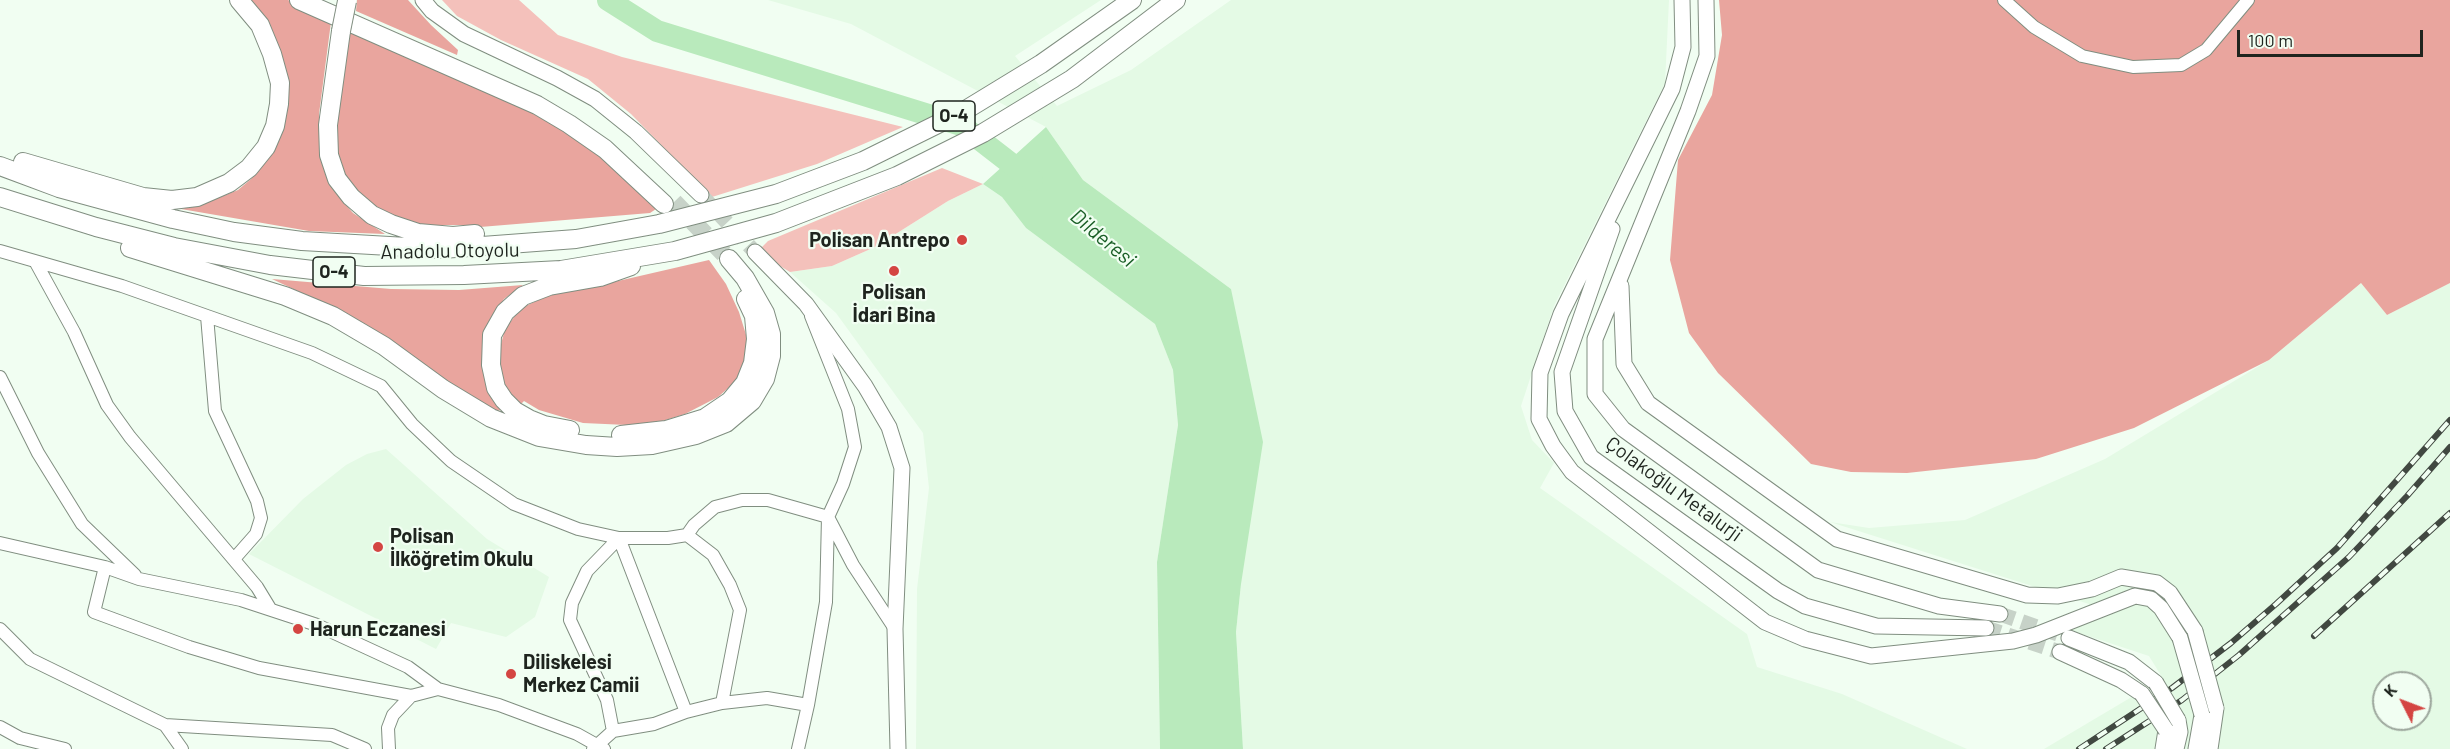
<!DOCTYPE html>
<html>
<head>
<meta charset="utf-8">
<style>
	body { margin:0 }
	#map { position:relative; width:2450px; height:749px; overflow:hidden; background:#f1fef2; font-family:Barlow,sans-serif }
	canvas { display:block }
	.north { position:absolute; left:2372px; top:671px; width:60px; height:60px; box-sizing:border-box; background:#f1fef2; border:2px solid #9da79d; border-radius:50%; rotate:312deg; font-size:16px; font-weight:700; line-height:24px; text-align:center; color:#1e241e }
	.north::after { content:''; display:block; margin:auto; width:21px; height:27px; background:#d44542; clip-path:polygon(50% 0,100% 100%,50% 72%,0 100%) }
	.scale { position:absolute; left:2237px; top:30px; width:186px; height:27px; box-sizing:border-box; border:3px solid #1e241e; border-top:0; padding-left:8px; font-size:18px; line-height:21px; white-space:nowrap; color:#1e241e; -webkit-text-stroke:4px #f1fef2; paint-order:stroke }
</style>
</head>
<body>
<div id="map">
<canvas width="2450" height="749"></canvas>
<div class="north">K</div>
<div class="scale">100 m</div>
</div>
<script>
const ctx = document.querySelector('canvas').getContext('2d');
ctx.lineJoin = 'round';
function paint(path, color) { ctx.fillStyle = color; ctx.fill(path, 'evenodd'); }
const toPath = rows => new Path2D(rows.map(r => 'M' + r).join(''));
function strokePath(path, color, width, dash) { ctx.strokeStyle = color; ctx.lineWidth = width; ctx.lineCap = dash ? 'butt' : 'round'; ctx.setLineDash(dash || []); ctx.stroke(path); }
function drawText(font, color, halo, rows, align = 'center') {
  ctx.font = font + ' Barlow,sans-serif'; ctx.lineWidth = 4.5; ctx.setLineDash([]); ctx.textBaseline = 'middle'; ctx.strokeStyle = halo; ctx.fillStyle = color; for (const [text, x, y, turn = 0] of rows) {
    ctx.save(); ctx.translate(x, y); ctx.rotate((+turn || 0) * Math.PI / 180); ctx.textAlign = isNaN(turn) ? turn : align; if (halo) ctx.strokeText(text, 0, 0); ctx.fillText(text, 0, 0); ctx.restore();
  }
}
const built = toPath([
	[768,0,1101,0,1015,56,1057,106,1131,70,1231,0,1669,0,1665,83,1554,306,1521,406,1532,440,1554,463,1540,488,1747,634,1757,667,1842,694,1967,749,1243,749,1236,632,1241,584,1231,289,1083,180,1046,127,851,24],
	[983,184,1002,197,1026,228,1155,324,1173,370,1178,425,1157,562,1160,749,916,749,917,589,929,488,923,433,836,313,790,272,832,266,875,247,948,201],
	[2361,283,2387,315,2450,283,2450,749,2044,749,2135,695,2156,726,2181,708,2149,656,2070,630,2089,604,1830,522,1869,528,1965,520,2105,459,2269,360],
	[2384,683,2420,683,2420,719,2384,719],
	[386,449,487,539,549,577,535,617,506,637,451,623,436,649,249,554,303,499,346,465,367,454]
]);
const green = toPath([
	[442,0,519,0,558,35,622,57,903,127,817,164,712,197,631,114,588,79,501,40,457,16],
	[942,168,983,184,948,201,875,247,832,266,790,272,757,252,768,241]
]);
const forest = toPath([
	[250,0,288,0,331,22,319,114,319,143,327,172,339,197,353,213,385,234,309,231,181,209,206,203,238,190,251,179,264,164,287,109],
	[357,0,408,0,431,25,458,50,457,55,356,11],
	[1719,0,2450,0,2450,283,2387,315,2361,283,2269,360,2134,428,2036,459,1907,473,1851,472,1811,464,1718,373,1689,333,1670,260,1678,160,1712,95,1722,35],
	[348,31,532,109,621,171,659,207,650,213,468,228,466,225,414,225,374,207,352,188,339,163,335,139],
	[709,260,726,284,739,312,747,338,746,363,735,382,718,397,685,414,659,422,627,425,583,423,539,410,524,401,520,405,505,390,499,372,500,348,505,329,521,308,556,292,605,284],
	[272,279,391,289,459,290,523,285,504,299,489,322,483,344,482,366,488,391,501,410,497,411,474,399,340,311]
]);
const water = toPath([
	[1046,127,1083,180,1231,289,1263,442,1241,584,1236,632,1243,749,1160,749,1157,562,1178,425,1173,370,1155,324,1026,228,1002,197,983,184]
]);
const river = toPath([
	[608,0,657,31,961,125,1032,180]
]);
const majorTunnel = toPath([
	[701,195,755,252],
	[2000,614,2069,638],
	[1986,628,2060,652]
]);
const highwayTunnel = toPath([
	[674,202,729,259]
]);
const minor = toPath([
	[2004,0,2034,27,2082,56,2133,67,2181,65,2206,50,2248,0],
	[0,251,122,286,312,353,381,386,412,424,451,461,514,504,578,529,619,538,668,538,687,535,713,555,730,585,740,610,722,703],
	[35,261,74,332,107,405,130,437,257,587,271,610],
	[207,316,215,411,257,501,261,518,256,534,234,559],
	[0,377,38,453,82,524,135,575],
	[687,535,694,525,715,507,742,500,768,500,828,517,843,484,855,447,848,409,811,316],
	[619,538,686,712],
	[0,543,105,567,139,579,241,600,317,625,408,667,438,689],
	[105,567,94,612,189,647,259,668,411,696],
	[0,629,30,659,165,725,332,735,365,749],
	[165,725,182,749],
	[0,727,20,738,65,749],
	[613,731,607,700,570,620,572,603,587,571,619,538],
	[389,749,388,728,393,715,411,696,438,689,499,705,577,734,604,749],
	[593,749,613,731,654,724,686,712,722,703,767,698,808,705],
	[798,749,808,705,826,602,828,517,853,565,895,629]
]);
const major = toPath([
	[423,0,432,11,464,34,557,78,595,99,636,132,701,195],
	[1682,0,1683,47,1672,89,1561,314,1540,373,1539,419,1553,446,1572,472,1765,622,1805,639,1871,656,2013,641,2036,635,2135,596,2151,599,2161,608,2180,638],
	[1706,0,1707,56,1688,111,1595,339,1595,394,1623,429,1818,570,1939,606,2000,614],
	[1612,229,1562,372,1565,411,1591,457,1778,591,1805,606,1876,626,1986,628],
	[755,252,806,304,865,386,889,427,902,468,895,629,898,749],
	[1621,286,1624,364,1648,403,1837,539,2027,595,2058,596,2092,589,2121,577,2157,583,2170,593,2195,631],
	[2069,638,2129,662,2156,683],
	[2060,652,2121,680,2142,694],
	[2163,749,2166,730],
	[2176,749,2180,732,2178,720],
	[2196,749,2202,715],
	[2210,749,2216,708]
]);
const highway = toPath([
	[299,0,537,105,569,124,605,149,664,204],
	[341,31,328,125,329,155,337,179,351,197,372,215,391,224,418,233,453,236,475,234],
	[23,162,143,197,172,200,197,197,229,183,249,168,266,147,275,126,279,104,280,83,272,54,260,25,239,0],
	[0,166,59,188,173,219,234,232,302,241,442,249,576,239,659,224,776,194,863,161,964,111,1041,64,1132,0],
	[0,197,96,227,174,247,270,265,364,276,464,275,561,270,675,251,776,223,897,176,983,133,1072,79,1176,0],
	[130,248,285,296,333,316,384,346,443,389,491,418,539,437,586,445,617,447,652,445,696,435,726,423,752,401,765,379,771,356,771,334,765,313,745,278,729,259],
	[570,430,544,425,529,419,515,411,504,400,496,388,491,365,492,335,505,312,523,296,549,286,600,277,631,266],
	[621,435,666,430,705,418,730,401,745,383,753,363,756,339,754,316,746,299]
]);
const rail = toPath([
	[2314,636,2450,513],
	[2079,749,2172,688,2231,643,2276,604,2337,548,2450,420],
	[2106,749,2182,700,2239,655,2349,557,2407,496,2450,447]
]);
const majorBridge = toPath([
	[2195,631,2216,708],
	[2180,638,2202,715],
	[2156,683,2178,720],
	[2142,694,2166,730]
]);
const highwayBridge = toPath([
	[341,31,347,1]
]);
const markers = [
	[962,240,6,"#d44542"],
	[894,271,6,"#d44542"],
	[378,547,6,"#d44542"],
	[298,629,6,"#d44542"],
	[511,674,6,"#d44542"]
];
const shields = [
	[954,116,42],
	[334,272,42]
];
const shieldNames = [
	["O-4",954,116],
	["O-4",334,272]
];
const poiNames = [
	["Polisan Antrepo",950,240,"right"],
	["Polisan",894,292,"center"],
	["İdari Bina",894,315,"center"],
	["Polisan",390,536],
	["İlköğretim Okulu",390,559],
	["Harun Eczanesi",310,629],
	["Diliskelesi",523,662],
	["Merkez Camii",523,685]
];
const streetNames = [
	["Anadolu Otoyolu",450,251,-1],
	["Çolakoğlu Metalurji",1674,489,36]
];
const waterNames = [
	["Dilderesi",1103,238,40]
];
paint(built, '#e4fae5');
paint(green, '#f4c1bb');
paint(forest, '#e9a59e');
paint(water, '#b9eabc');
strokePath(river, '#b9eabc', 22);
strokePath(majorTunnel, '#c7d2c8', 15, [15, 8]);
strokePath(highwayTunnel, '#c7d2c8', 18, [18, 9]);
strokePath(minor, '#808e80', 14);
strokePath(major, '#808e80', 17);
strokePath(highway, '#808e80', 20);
strokePath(minor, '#fff', 12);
strokePath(major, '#fff', 15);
strokePath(highway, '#fff', 18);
strokePath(rail, '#414841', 6);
strokePath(rail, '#f1fef2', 4, [11]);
strokePath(majorBridge, '#808e80', 17, []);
strokePath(highwayBridge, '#808e80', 20, []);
strokePath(majorBridge, '#fff', 15);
strokePath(highwayBridge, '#fff', 18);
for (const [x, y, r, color] of markers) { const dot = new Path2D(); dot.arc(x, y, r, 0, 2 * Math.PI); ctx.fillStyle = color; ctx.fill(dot); strokePath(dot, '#f1fef2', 2); }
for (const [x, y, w] of shields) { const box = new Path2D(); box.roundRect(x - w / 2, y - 15, w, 30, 4.5); ctx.fillStyle = '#f1fef2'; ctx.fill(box); strokePath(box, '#1e241e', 1.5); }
drawText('bold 18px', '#1e241e', null, shieldNames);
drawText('bold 20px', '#1e241e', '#f1fef2', poiNames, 'left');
drawText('20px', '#1e241e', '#f1fef2', streetNames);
drawText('italic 21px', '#1a5f27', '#f1fef2', waterNames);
</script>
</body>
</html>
